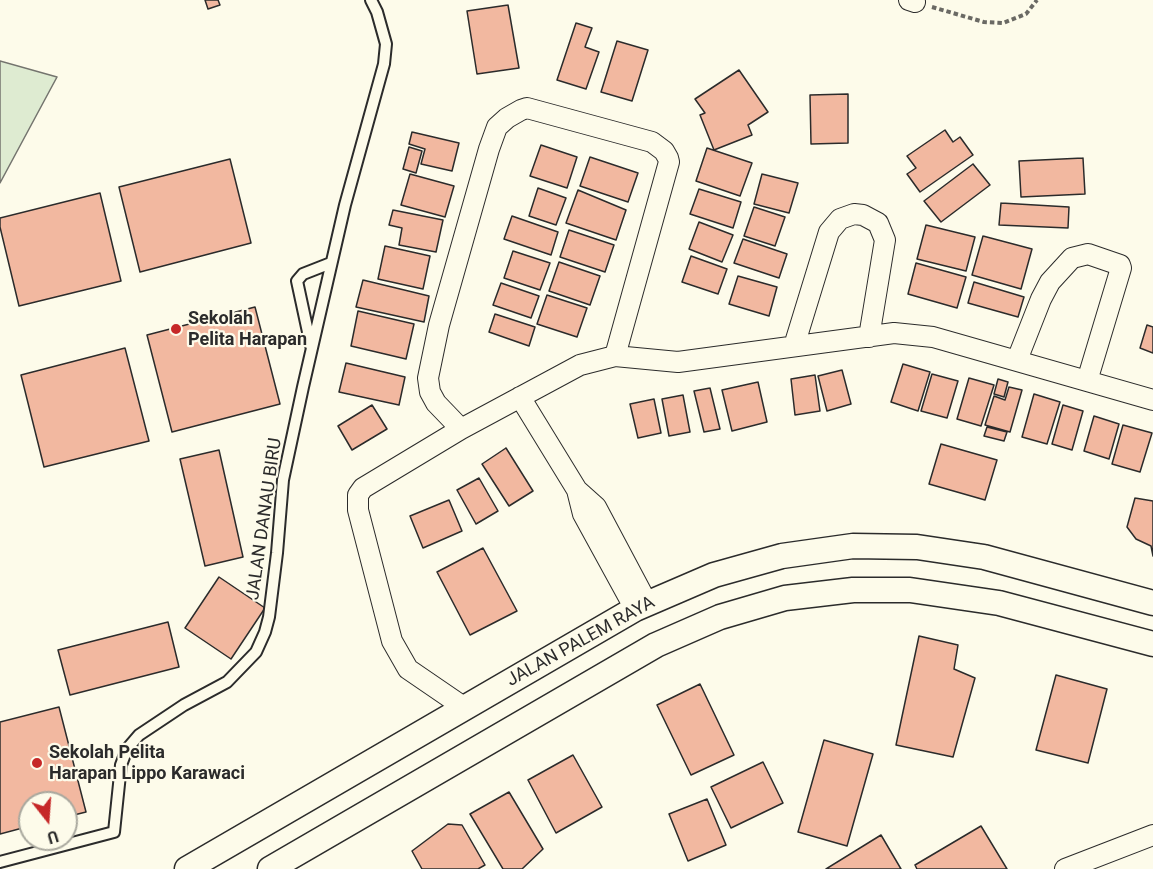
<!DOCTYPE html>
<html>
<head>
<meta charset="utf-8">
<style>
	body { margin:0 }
	#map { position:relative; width:1153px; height:869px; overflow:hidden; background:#fdfbea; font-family:Roboto,sans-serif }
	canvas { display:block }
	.north { position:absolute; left:18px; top:791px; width:60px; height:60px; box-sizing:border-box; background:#fdfbea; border:2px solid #a9a89e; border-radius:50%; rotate:163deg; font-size:16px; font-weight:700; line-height:24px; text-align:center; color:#2b2b2b }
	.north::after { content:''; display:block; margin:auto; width:21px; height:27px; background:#c62828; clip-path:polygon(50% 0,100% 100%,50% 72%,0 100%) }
</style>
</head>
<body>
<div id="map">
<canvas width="1153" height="869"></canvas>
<div class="north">U</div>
</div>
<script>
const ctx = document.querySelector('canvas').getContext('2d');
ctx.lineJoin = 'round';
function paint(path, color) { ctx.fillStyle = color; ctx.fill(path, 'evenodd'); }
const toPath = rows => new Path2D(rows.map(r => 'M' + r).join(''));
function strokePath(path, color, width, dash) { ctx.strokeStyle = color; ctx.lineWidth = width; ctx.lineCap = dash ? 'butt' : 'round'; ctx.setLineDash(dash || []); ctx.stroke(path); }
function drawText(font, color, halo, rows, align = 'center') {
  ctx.font = font + ' Roboto,sans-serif'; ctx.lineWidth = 4.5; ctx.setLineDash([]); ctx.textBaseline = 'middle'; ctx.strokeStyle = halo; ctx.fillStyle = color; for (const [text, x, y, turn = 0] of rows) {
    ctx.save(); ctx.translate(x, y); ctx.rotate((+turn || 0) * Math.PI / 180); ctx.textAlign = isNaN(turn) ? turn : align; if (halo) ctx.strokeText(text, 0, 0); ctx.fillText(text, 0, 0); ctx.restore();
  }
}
const green = toPath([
	[0,61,57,77,0,183,0,61]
]);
const building = toPath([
	[205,0,218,0,220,5,208,9,205,0],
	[508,5,519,68,477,74,467,11,508,5],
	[576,23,592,28,585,47,599,52,586,89,557,80,576,23],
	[617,41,648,50,632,101,601,92,617,41],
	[739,70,768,112,748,125,752,135,714,150,700,115,705,113,695,99,739,70],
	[848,94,848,143,811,144,810,95,848,94],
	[945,130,953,142,960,137,973,155,920,192,907,174,916,168,907,156,945,130],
	[412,132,459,143,452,171,421,164,425,149,409,144,412,132],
	[541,145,577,157,567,188,530,176,541,145],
	[409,147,422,151,416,173,403,169,409,147],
	[707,148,752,163,740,196,696,181,707,148],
	[590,157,638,173,628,202,580,186,590,157],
	[1083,158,1085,194,1021,197,1019,161,1083,158],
	[230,159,251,243,140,272,119,187,230,159],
	[973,164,990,185,941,222,924,201,973,164],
	[410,174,454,186,445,217,401,205,410,174],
	[762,174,798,183,789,213,754,204,762,174],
	[538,188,566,198,556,225,529,216,538,188],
	[699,189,741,202,733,228,690,214,699,189],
	[578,190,626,210,616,240,566,223,578,190],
	[100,193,121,281,19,306,0,227,0,218,100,193],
	[1001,203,1069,207,1068,228,999,225,1001,203],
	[754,207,785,217,775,246,744,236,754,207],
	[393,210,443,220,436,252,399,245,402,228,389,225,393,210],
	[512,216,558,232,551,255,504,239,512,216],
	[699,222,733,235,722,262,689,249,699,222],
	[926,225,975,237,966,271,917,259,926,225],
	[569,230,614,245,605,272,560,257,569,230],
	[983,236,1032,249,1021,289,972,275,983,236],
	[743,239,787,254,779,278,734,263,743,239],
	[385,246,430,256,423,289,378,279,385,246],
	[513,251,550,263,540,290,504,278,513,251],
	[691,256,727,269,718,294,682,282,691,256],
	[559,262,600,276,590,305,549,291,559,262],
	[916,263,966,277,957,308,908,294,916,263],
	[738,276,777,287,769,316,729,304,738,276],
	[363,280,429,296,424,322,356,307,363,280],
	[974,282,1024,297,1018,317,968,303,974,282],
	[501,283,539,296,531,318,493,305,501,283],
	[547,295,587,308,577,337,537,324,547,295],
	[255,307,280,404,172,432,147,335,255,307],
	[358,311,414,324,406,359,351,346,358,311],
	[495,314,535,327,529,346,489,332,495,314],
	[1147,325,1153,327,1153,353,1140,348,1147,325],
	[125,348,149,441,44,467,21,375,125,348],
	[346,363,405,377,399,405,339,392,346,363],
	[903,364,930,372,918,411,891,402,903,364],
	[842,370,851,404,827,411,818,376,842,370],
	[932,374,958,381,947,418,921,411,932,374],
	[815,375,820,411,795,415,791,379,815,375],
	[969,378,994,385,981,426,957,419,969,378],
	[998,379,1008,382,1004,397,994,394,998,379],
	[758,382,767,422,732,431,722,390,758,382],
	[1009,387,1022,390,1010,432,985,425,994,396,1005,400,1009,387],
	[710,388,720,429,704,432,694,391,710,388],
	[1034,394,1060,402,1047,444,1022,437,1034,394],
	[683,395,690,432,669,436,662,399,683,395],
	[654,399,661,433,638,438,630,404,654,399],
	[372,405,387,429,352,450,338,426,372,405],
	[1063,405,1083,411,1072,450,1052,444,1063,405],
	[1094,416,1119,424,1109,459,1084,451,1094,416],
	[1123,425,1152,433,1140,472,1112,464,1123,425],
	[987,427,1007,432,1004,441,984,436,987,427],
	[941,444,997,460,985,500,929,484,941,444],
	[506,448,533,491,509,506,482,464,506,448],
	[219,450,243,557,205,566,180,459,219,450],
	[479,478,498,511,476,524,457,490,479,478],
	[1135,498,1153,501,1153,556,1151,546,1136,539,1127,527,1135,498],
	[449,500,462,531,423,548,410,516,449,500],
	[483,548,517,611,470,635,437,572,483,548],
	[219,577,265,608,231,659,185,628,219,577],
	[168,622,179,667,70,695,58,650,168,622],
	[919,636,958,645,954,669,975,678,953,757,896,745,919,636],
	[1056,675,1107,689,1088,763,1036,750,1056,675],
	[700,684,734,755,691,775,657,705,700,684],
	[59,707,86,812,66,817,66,803,30,803,30,826,0,834,0,722,59,707],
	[824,740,873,754,847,846,798,832,824,740],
	[573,755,602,807,556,833,528,780,573,755],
	[763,762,783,803,731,828,711,787,763,762],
	[509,792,543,849,522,869,503,869,470,814,509,792],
	[707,799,726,845,688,861,669,814,707,799],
	[448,824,462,825,485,865,478,869,422,869,412,851,448,824],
	[981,826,1007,869,917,869,915,865,981,826],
	[881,835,901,869,826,869,881,835]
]);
const path = toPath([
	[932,7,984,22,1003,23,1026,14,1037,0]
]);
const service = toPath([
	[311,346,297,281,303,274,331,263],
	[0,862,114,832,121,765,127,749,139,735,184,705,227,682,256,652,265,632,269,617,277,553,283,480,303,387,345,205,384,64,386,44,377,12,371,0]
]);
const minor = toPath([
	[909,0,915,2],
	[794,346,829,232,840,219,854,214,863,215,878,223,885,240,869,337],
	[1017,360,1041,299,1050,282,1072,258,1088,254,1120,265,1121,268,1087,381],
	[520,397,577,490,583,514,635,609],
	[461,429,436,403,430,392,428,378,439,325,489,149,497,127,507,118,521,110,527,108,652,142,664,151,668,158,669,162,615,356],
	[577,490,596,507,647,603],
	[465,708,408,669,392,641,358,510,358,495,363,488,461,429,580,365,615,356,678,362,894,333,933,337,1153,400],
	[1065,869,1153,835]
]);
const tertiary = toPath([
	[187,869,635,609,714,575,782,556,853,546,917,547,984,557,1153,603],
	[270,869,656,645,720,617,785,598,853,590,910,590,999,603,1153,644]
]);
const markers = [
	[176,329,6,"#c62828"],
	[37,763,6,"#c62828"]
];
const poiNames = [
	["Sekolah",188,319],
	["Pelita Harapan",188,340],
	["Sekolah Pelita",49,753],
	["Harapan Lippo Karawaci",49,774]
];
const streetNames = [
	["JALAN DANAU BIRU",265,519,-82],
	["JALAN PALEM RAYA",581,642,-29]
];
paint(green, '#deebd1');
strokePath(green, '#74746e', 1.5);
paint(building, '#f2b8a0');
strokePath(building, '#2b2b2b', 1.5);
strokePath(service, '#2b2b2b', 14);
strokePath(minor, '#2b2b2b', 22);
strokePath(tertiary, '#2b2b2b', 27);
strokePath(path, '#6a6964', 4, [4.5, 3]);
strokePath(service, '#fdfbea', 10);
strokePath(minor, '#fdfbea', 20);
strokePath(tertiary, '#fdfbea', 24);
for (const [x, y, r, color] of markers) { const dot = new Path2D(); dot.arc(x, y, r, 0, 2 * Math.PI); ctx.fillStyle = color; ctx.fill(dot); strokePath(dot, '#fdfbea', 2); }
drawText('bold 18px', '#2b2b2b', '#fdfbea', poiNames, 'left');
drawText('18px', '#2b2b2b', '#fdfbea', streetNames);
</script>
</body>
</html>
